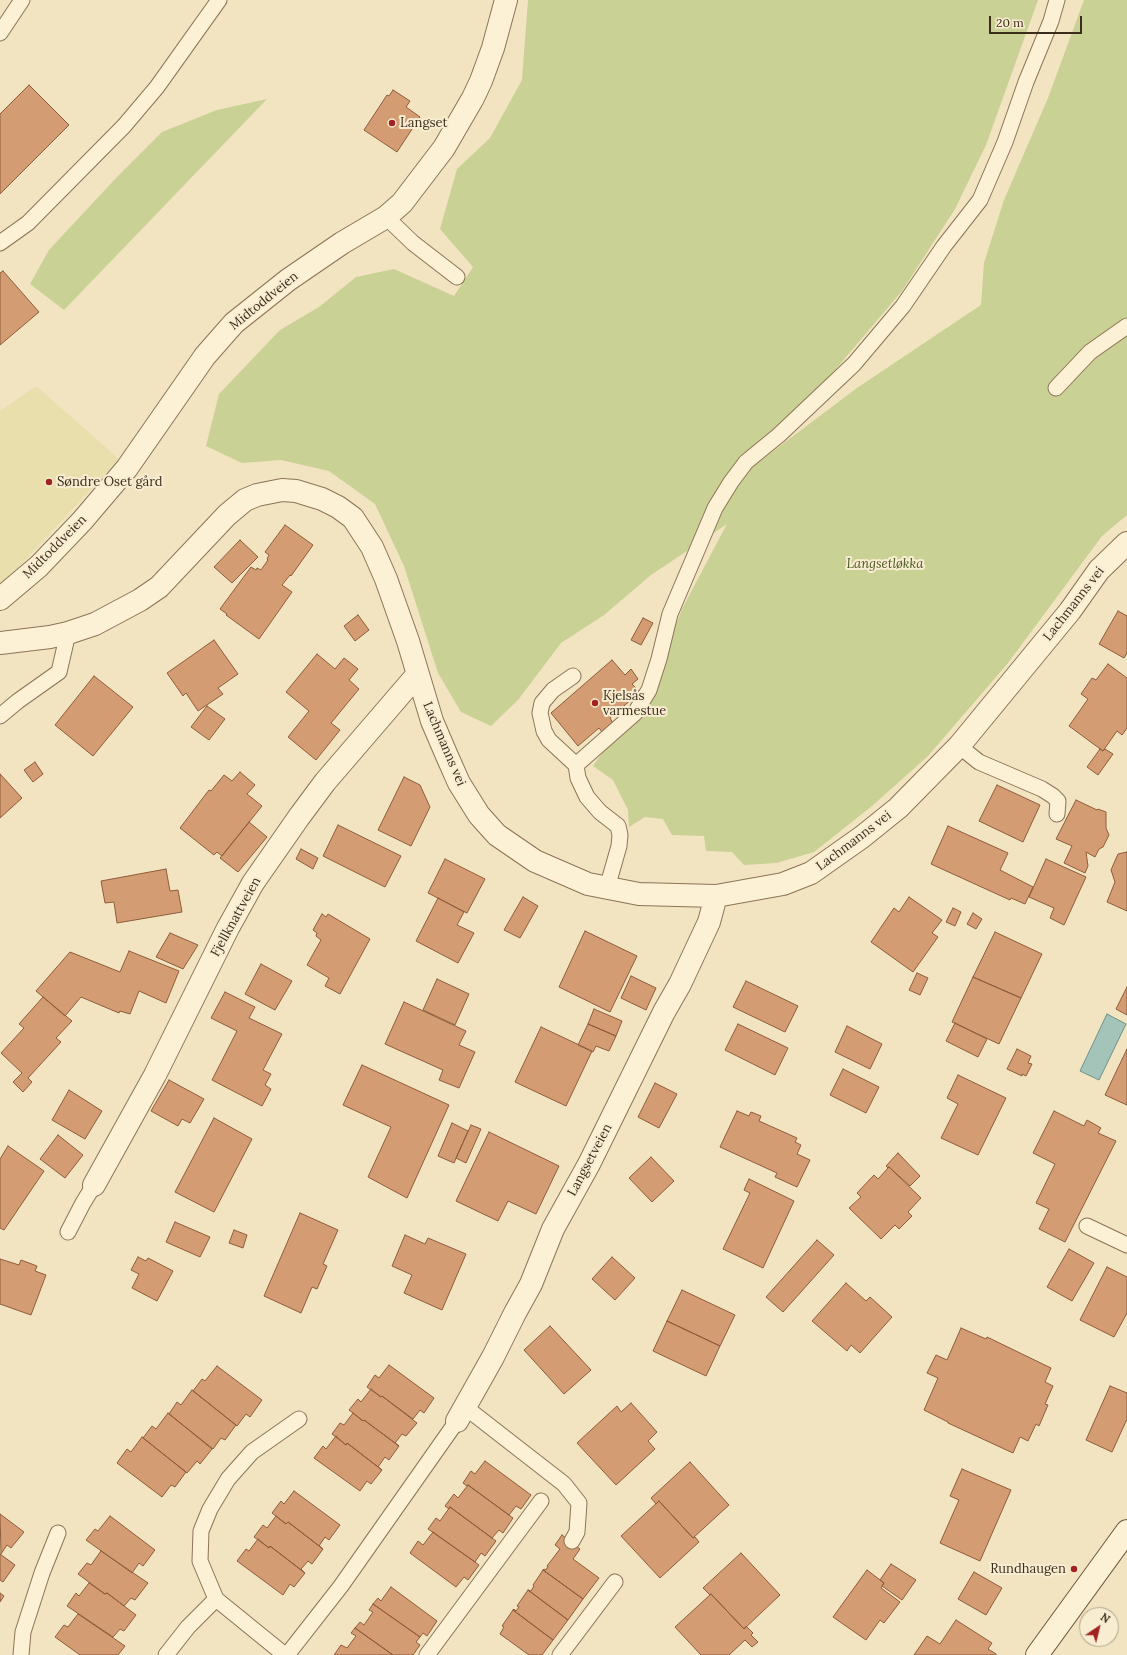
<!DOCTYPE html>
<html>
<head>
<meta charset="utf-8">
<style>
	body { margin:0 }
	#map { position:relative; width:1127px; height:1655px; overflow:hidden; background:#f2e3c1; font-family:Lora,serif }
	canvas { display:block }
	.north { position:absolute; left:1079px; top:1607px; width:40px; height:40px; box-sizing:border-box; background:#f8edd1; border:1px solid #aca089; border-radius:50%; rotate:35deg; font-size:11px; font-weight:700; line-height:16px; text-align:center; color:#3b2c1c }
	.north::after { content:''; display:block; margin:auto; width:14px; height:18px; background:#a12222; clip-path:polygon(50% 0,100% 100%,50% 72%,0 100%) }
	.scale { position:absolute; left:989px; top:16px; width:93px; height:18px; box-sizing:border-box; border:2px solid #3b2c1c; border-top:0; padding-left:5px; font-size:12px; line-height:14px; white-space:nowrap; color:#3b2c1c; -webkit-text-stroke:3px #f8edd1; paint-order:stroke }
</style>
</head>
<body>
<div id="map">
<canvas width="1127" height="1655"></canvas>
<div class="north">N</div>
<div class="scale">20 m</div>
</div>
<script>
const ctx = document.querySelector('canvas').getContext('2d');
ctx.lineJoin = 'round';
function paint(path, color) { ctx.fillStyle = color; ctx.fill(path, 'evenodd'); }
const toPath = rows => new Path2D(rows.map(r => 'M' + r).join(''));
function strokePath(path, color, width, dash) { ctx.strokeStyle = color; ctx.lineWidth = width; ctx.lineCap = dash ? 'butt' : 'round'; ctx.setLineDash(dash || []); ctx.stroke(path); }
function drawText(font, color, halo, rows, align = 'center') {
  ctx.font = font + ' Lora,serif'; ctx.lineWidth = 4; ctx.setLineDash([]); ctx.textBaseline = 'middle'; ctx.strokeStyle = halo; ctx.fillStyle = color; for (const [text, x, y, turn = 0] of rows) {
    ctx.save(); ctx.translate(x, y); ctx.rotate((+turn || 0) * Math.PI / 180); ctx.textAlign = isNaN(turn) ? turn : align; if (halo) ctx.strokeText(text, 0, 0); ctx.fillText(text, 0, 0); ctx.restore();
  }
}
const farmland = toPath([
	[36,386,119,459,14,572,0,584,0,411]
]);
const green = toPath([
	[528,0,1038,0,986,145,955,209,902,291,830,376,764,458,857,388,981,305,984,263,1004,200,1048,98,1084,0,1127,0,1127,515,1102,536,1008,663,928,756,872,806,814,852,776,863,744,865,732,852,706,851,704,836,672,835,663,819,645,817,629,827,628,810,613,780,593,766,657,674,682,609,727,524,651,575,604,615,561,643,518,700,491,726,461,712,438,673,404,566,375,504,329,471,281,460,242,463,206,446,219,394,280,330,319,307,356,277,394,269,454,296,473,267,440,229,457,169,490,138,522,80],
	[267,99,64,310,30,284,49,250,117,177,162,132,217,110]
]);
const water = toPath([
	[1107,1014,1126,1024,1099,1080,1080,1071,1107,1014]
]);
const building = toPath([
	[29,85,69,125,0,194,0,114,29,85],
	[393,90,410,101,406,107,420,117,397,152,364,130,387,95,389,96,393,90],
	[3,271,39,312,0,345,0,273,3,271],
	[285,525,313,545,291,576,290,575,282,585,292,592,259,639,226,615,227,614,220,609,251,567,256,570,257,568,261,570,268,560,267,559,269,555,265,552,285,525],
	[240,540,258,557,232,583,214,567,240,540],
	[1118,611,1127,616,1127,653,1124,658,1099,644,1118,611],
	[358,615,369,630,355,641,344,626,358,615],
	[643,618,653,623,641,645,631,640,643,618],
	[214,640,238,674,218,688,223,694,198,711,186,693,183,696,167,673,214,640],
	[317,654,335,669,344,658,358,669,349,680,359,689,331,723,340,730,316,760,288,737,309,711,286,692,317,654],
	[612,660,625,675,631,669,638,679,632,684,640,692,610,718,613,723,602,732,599,728,578,746,551,713,612,660],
	[1108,664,1127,678,1127,728,1122,735,1117,731,1103,751,1069,726,1088,699,1081,694,1092,678,1096,680,1108,664],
	[94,676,133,707,93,756,55,725,94,676],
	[207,706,225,719,209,740,191,727,207,706],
	[1100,749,1103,751,1105,749,1113,754,1098,775,1087,767,1100,749],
	[35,762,43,774,33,782,24,770,35,762],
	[240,772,255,785,247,794,262,806,222,856,217,852,214,855,180,828,209,790,211,791,224,775,232,781,240,772],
	[0,774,22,798,0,818,0,774],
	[404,777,420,785,430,807,411,846,378,830,404,777],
	[997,785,1040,805,1023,842,979,821,997,785],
	[1076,800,1097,810,1098,809,1106,812,1106,828,1109,835,1103,847,1099,849,1095,857,1086,852,1088,866,1085,873,1064,863,1072,846,1056,839,1076,800],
	[249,822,267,837,238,872,220,858,249,822],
	[338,825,401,856,385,887,323,856,338,825],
	[948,826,1008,853,1000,870,1033,887,1025,904,1011,898,1010,900,931,864,948,826],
	[301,849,318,858,313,869,296,859,301,849],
	[1127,852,1127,911,1107,902,1115,882,1111,870,1118,854,1127,852],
	[445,859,485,879,467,913,428,893,445,859],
	[1046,859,1086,877,1064,925,1050,918,1054,908,1029,897,1046,859],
	[166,869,170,891,178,890,182,912,117,923,114,902,105,903,101,881,166,869],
	[523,897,538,906,520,938,504,930,523,897],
	[909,897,942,920,932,933,938,937,913,972,871,942,894,908,899,912,909,897],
	[438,898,464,912,457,925,474,933,458,963,416,941,438,898],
	[953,908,961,912,955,926,946,922,953,908],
	[973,913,982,919,976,929,967,924,973,913],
	[322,914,326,917,328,914,370,939,340,994,325,986,329,978,307,965,321,940,316,936,317,933,313,930,322,914],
	[585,931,637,956,610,1012,559,987,585,931],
	[995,932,1042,954,1021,998,973,977,995,932],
	[170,933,198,945,183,969,156,957,170,933],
	[129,951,179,971,166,1003,139,991,130,1014,120,1011,119,1013,81,997,65,1016,36,991,70,952,120,972,129,951],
	[261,964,292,981,275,1010,245,994,261,964],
	[917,973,928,978,920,995,909,990,917,973],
	[631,976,656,988,646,1010,621,998,631,976],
	[973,977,1021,998,999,1044,952,1022,973,977],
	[437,979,469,994,455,1025,423,1010,437,979],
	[746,981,798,1006,785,1032,733,1007,746,981],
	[1127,987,1127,1015,1116,1009,1127,987],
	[225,992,255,1007,249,1018,282,1034,263,1070,271,1074,265,1085,271,1089,262,1106,212,1080,237,1031,211,1018,225,992],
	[43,997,72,1021,56,1038,61,1042,28,1078,32,1082,23,1092,13,1082,22,1073,1,1053,24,1028,19,1024,43,997],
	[404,1002,466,1031,459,1045,475,1052,459,1088,439,1080,443,1070,385,1044,404,1002],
	[594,1009,622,1021,616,1036,588,1024,594,1009],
	[955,1023,987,1039,978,1057,946,1041,955,1023],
	[588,1024,616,1036,609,1051,596,1046,593,1052,578,1045,588,1024],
	[738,1024,788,1048,775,1075,725,1050,738,1024],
	[847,1026,882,1044,870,1069,835,1052,847,1026],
	[541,1027,592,1051,566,1106,515,1082,541,1027],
	[1017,1049,1031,1056,1028,1063,1032,1064,1026,1076,1022,1074,1022,1076,1007,1069,1017,1049],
	[1127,1049,1127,1105,1105,1095,1127,1049],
	[362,1065,449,1105,407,1198,368,1177,391,1127,343,1105,362,1065],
	[843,1069,879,1087,866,1113,830,1095,843,1069],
	[958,1075,1006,1098,978,1155,941,1138,958,1104,947,1098,958,1075],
	[169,1080,204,1099,190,1123,182,1119,178,1126,151,1111,169,1080],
	[655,1083,677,1094,659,1128,638,1117,655,1083],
	[69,1090,102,1111,85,1139,52,1120,69,1090],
	[737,1111,749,1116,751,1112,761,1116,759,1121,797,1138,795,1142,801,1145,797,1154,810,1160,797,1187,775,1177,777,1173,720,1147,737,1111],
	[1054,1111,1084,1126,1087,1120,1101,1128,1098,1133,1116,1141,1065,1242,1039,1229,1049,1209,1036,1203,1055,1164,1033,1153,1054,1111],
	[214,1118,252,1139,214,1212,175,1192,214,1118],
	[452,1123,468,1131,454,1163,438,1156,452,1123],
	[471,1125,481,1129,466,1163,456,1158,471,1125],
	[489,1132,559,1166,536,1214,508,1201,498,1221,456,1201,489,1132],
	[58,1135,83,1155,65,1178,40,1159,58,1135],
	[8,1146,44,1171,4,1230,0,1228,0,1159,8,1146],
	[898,1153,920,1176,910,1186,889,1167,888,1168,886,1166,898,1153],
	[651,1157,674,1181,652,1202,629,1178,651,1157],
	[889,1167,921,1198,908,1212,912,1216,899,1229,895,1225,881,1239,849,1208,861,1197,857,1193,874,1175,878,1179,889,1167],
	[749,1179,794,1201,763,1268,723,1249,750,1193,744,1190,749,1179],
	[300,1213,338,1230,323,1264,327,1266,317,1289,312,1287,301,1313,264,1296,300,1213],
	[175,1222,210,1237,200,1257,166,1242,175,1222],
	[234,1230,247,1235,243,1248,229,1243,234,1230],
	[405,1235,425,1244,428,1238,466,1254,442,1310,404,1293,412,1275,392,1266,405,1235],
	[817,1240,834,1255,783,1312,766,1297,817,1240],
	[1069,1249,1094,1263,1072,1301,1047,1287,1069,1249],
	[138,1257,146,1261,148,1258,173,1271,157,1301,132,1288,139,1274,131,1270,138,1257],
	[612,1257,635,1278,615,1300,592,1279,612,1257],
	[0,1259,19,1265,21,1260,37,1266,35,1271,46,1275,31,1315,0,1304,0,1259],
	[1107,1267,1127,1277,1127,1313,1114,1337,1080,1320,1107,1267],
	[846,1283,866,1301,870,1297,892,1317,860,1353,851,1345,847,1351,812,1321,846,1283],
	[682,1290,735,1315,720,1346,667,1321,682,1290],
	[667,1321,720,1346,706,1376,653,1351,667,1321],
	[550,1326,591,1370,564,1394,524,1350,550,1326],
	[961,1328,986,1339,987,1337,1051,1368,1045,1382,1053,1386,1045,1404,1048,1405,1039,1426,1036,1424,1028,1441,1020,1437,1013,1453,948,1423,948,1422,924,1410,938,1378,927,1373,936,1355,947,1360,961,1328],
	[389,1365,434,1398,424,1413,420,1410,413,1419,382,1396,381,1397,367,1387,375,1375,379,1378,389,1365],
	[217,1366,262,1400,250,1417,246,1414,237,1426,193,1391,202,1379,205,1381,217,1366],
	[1110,1386,1127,1393,1127,1419,1112,1452,1086,1440,1110,1386],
	[371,1389,381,1397,382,1396,417,1423,406,1436,402,1434,395,1443,399,1446,364,1420,363,1421,349,1410,358,1399,361,1402,371,1389],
	[192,1390,236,1425,225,1440,221,1438,213,1449,169,1414,177,1402,181,1405,192,1390],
	[631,1403,657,1432,648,1441,655,1449,616,1485,577,1443,617,1406,621,1412,631,1403],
	[168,1413,212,1449,200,1464,197,1461,187,1473,143,1438,152,1426,156,1429,168,1413],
	[353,1413,363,1421,364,1420,399,1446,389,1460,385,1457,378,1467,382,1470,347,1443,346,1445,332,1434,340,1423,344,1425,353,1413],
	[336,1436,346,1445,347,1443,382,1470,371,1484,367,1481,360,1491,314,1458,323,1446,326,1449,336,1436],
	[142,1437,186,1472,175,1487,171,1485,162,1497,117,1463,127,1449,131,1452,142,1437],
	[485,1461,531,1495,521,1509,516,1506,509,1515,468,1485,467,1486,463,1483,471,1471,475,1474,485,1461],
	[690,1462,729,1505,693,1538,659,1501,656,1504,651,1498,690,1462],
	[962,1469,1011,1490,980,1561,940,1543,959,1500,950,1496,962,1469],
	[468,1485,513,1518,503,1533,499,1530,492,1538,450,1507,449,1509,445,1506,454,1494,458,1498,468,1485],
	[294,1491,340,1525,329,1540,325,1537,319,1546,323,1549,288,1522,286,1524,272,1513,281,1501,284,1504,294,1491],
	[659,1501,693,1538,695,1537,699,1542,660,1578,621,1536,659,1501],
	[450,1507,496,1541,485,1556,481,1553,475,1562,428,1529,436,1518,440,1521,450,1507],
	[0,1514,24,1532,11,1548,7,1545,1,1554,0,1514],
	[110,1516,155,1550,143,1566,139,1563,132,1573,86,1540,95,1529,98,1531,110,1516],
	[276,1516,286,1524,288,1522,323,1549,312,1564,308,1561,301,1569,305,1573,270,1546,269,1548,254,1537,263,1525,267,1528,276,1516],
	[433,1532,479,1565,468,1580,464,1577,456,1587,410,1553,418,1541,423,1545,433,1532],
	[562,1535,580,1549,573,1559,599,1578,583,1599,543,1570,544,1569,546,1570,548,1566,547,1566,560,1549,555,1545,562,1535],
	[258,1539,269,1548,270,1546,305,1573,294,1587,290,1584,283,1595,237,1561,246,1549,249,1551,258,1539],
	[101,1551,148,1583,135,1600,131,1598,124,1606,107,1593,105,1594,78,1574,87,1563,91,1565,101,1551],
	[741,1553,780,1595,744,1629,711,1594,710,1595,703,1588,741,1553],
	[0,1554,15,1565,3,1582,0,1580,0,1554],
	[891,1564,916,1580,902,1600,882,1586,884,1583,880,1580,891,1564],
	[543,1570,583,1599,568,1620,528,1590,531,1591,534,1586,533,1585,543,1570],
	[867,1570,884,1583,881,1588,900,1602,884,1623,880,1620,866,1640,833,1617,867,1570],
	[974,1572,1002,1588,986,1615,958,1599,974,1572],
	[89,1583,105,1594,107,1593,136,1615,124,1631,120,1629,113,1637,67,1606,76,1593,79,1596,89,1583],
	[391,1587,437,1621,427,1636,423,1633,420,1637,373,1604,378,1598,381,1601,391,1587],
	[528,1590,568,1620,553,1640,513,1610,514,1609,516,1611,519,1607,517,1606,528,1590],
	[0,1593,4,1596,0,1602,0,1593],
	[711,1594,744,1629,746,1626,753,1633,751,1635,758,1642,752,1647,745,1640,729,1655,701,1655,675,1627,711,1594],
	[373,1604,420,1637,416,1642,420,1645,413,1655,393,1655,355,1628,360,1622,364,1625,373,1612,369,1610,373,1604],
	[513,1610,553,1640,542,1655,529,1655,500,1634,504,1627,502,1626,513,1610],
	[78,1614,125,1646,118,1655,80,1655,55,1637,64,1625,68,1627,78,1614],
	[956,1620,992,1643,988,1649,996,1654,996,1655,914,1655,927,1636,940,1644,956,1620],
	[355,1628,393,1655,334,1655,341,1645,347,1648,356,1636,351,1633,355,1628]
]);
const lane = toPath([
	[0,33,22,0],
	[386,217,413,243,457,277],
	[0,243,28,223,124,126,157,87,219,0],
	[1056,388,1090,352,1127,326],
	[573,676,553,690,542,703,540,713,544,731,549,740,576,765],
	[0,716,18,701,59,672,68,633],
	[959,746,979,762,1042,789,1053,796,1058,801,1057,814],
	[607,888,619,846,620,835,618,826,600,812,587,797,578,778,576,765,635,713,649,690,659,659,670,614,715,508,731,482,746,462,779,435,854,364,903,306,944,246,980,200,1005,142,1026,82,1051,21,1057,0],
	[1087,1226,1127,1245],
	[68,1232,83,1203,94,1185],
	[465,1407,564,1484,579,1503,577,1532,572,1541],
	[21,1655,23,1632,42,1573,58,1533],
	[166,1655,188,1627,216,1599],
	[285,1655,216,1599,200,1561,201,1531,210,1509,228,1479,252,1452,299,1419],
	[287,1655,341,1586,457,1421],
	[427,1655,541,1501],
	[560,1655,615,1582]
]);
const street = toPath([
	[0,599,39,566,82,521,127,468,205,356,234,323,288,280,342,243,386,217,402,203,444,148,473,98,481,81,493,48,506,0],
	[0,643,50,637,68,633,95,624,140,600,159,587,227,515,245,500,257,495,282,490,296,491,322,499,338,507,353,518,372,547,386,579,408,641,432,721,447,756,459,783,479,815,497,835,535,861,588,884,639,894,716,896,783,884,811,873,862,837,898,808,959,746,1070,611,1099,570,1127,543],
	[94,1185,155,1075,228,928,253,883,299,817,325,782,417,675],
	[457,1421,493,1357,515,1313,531,1284,553,1229,589,1164,664,1012,680,984,709,922,716,896]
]);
const secondary = toPath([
	[1037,1655,1127,1531]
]);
const markers = [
	[392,123,4,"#a12222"],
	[49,482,4,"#a12222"],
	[595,703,4,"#a12222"],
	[1074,1569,4,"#a12222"]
];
const poiNames = [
	["Langset",400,123],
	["Søndre Oset gård",57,482],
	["Kjelsås",603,696],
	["varmestue",603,711],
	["Rundhaugen",1066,1569,"right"]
];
const streetNames = [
	["Midtoddveien",264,301,-39],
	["Midtoddveien",55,547,-45],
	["Lachmanns vei",1074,604,-52],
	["Lachmanns vei",444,744,67],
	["Lachmanns vei",854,841,-37],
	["Fjellknattveien",236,917,-61],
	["Langsetveien",590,1160,-62]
];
const parkNames = [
	["Langsetløkka",885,564]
];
paint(farmland, '#e8dfad');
paint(green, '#c9d194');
paint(water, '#a4c4ba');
strokePath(water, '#6a9389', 1);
paint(building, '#d39c73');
strokePath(building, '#8e5c3a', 1);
strokePath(lane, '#8d7457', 17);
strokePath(street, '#8d7457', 24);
strokePath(secondary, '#6e553a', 24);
strokePath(lane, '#fcf0d5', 15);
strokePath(street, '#fcf0d5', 22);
strokePath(secondary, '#fcf0d5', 22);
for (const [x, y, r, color] of markers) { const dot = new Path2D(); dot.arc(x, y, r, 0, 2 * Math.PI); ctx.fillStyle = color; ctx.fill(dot); strokePath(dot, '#f8edd1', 1.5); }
drawText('13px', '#3b2c1c', '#f8edd1', poiNames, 'left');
drawText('13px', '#3b2c1c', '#f8edd1', streetNames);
drawText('italic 13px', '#4b5921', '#f8edd1', parkNames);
</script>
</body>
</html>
